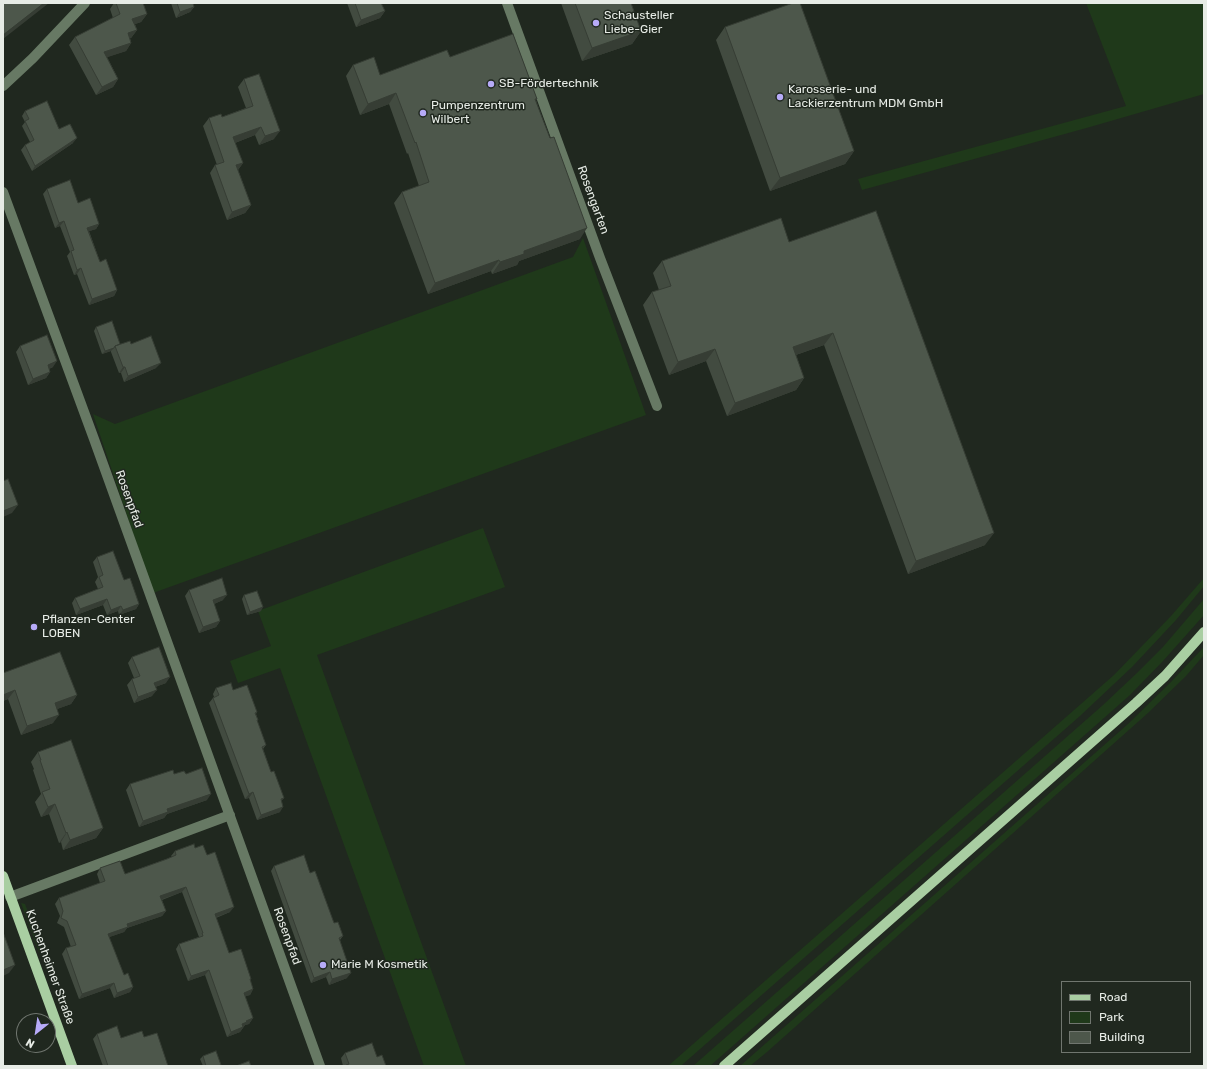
<!DOCTYPE html>
<html>
<head>
<meta charset="utf-8">
<style>
	body { margin:0 }
	#map { position:relative; width:1207px; height:1069px; overflow:hidden; background:#20281f; font-family:Rubik,sans-serif }
	canvas { display:block }
	.frame { position:absolute; inset:0; border:4px solid #e7ece6; pointer-events:none }
	.legend { position:absolute; left:1061px; top:981px; width:130px; height:72px; box-sizing:border-box; background:#20281f; border:1px solid #70766f; margin:0; padding:5px 7px; list-style:none; font-size:12px; color:#e7ece6 }
	.legend li { display:flex; align-items:center; gap:8px; height:20px }
	.legend b { width:20px; border:1px solid #70766f }
	.north { position:absolute; left:16px; top:1013px; width:40px; height:40px; box-sizing:border-box; background:#20281f; border:1px solid #70766f; border-radius:50%; rotate:210deg; font-size:11px; font-weight:700; line-height:16px; text-align:center; color:#e7ece6 }
	.north::after { content:''; display:block; margin:auto; width:14px; height:18px; background:#b7abf8; clip-path:polygon(50% 0,100% 100%,50% 72%,0 100%) }
</style>
</head>
<body>
<div id="map">
<canvas width="1207" height="1069"></canvas>
<div class="frame"></div>
<ul class="legend">
<li><b style="height:5px;background:#a9cea2"></b>Road</li>
<li><b style="height:11px;background:#1f391a"></b>Park</li>
<li><b style="height:11px;background:#4d574b"></b>Building</li>
</ul>
<div class="north">N</div>
</div>
<script>
const ctx = document.querySelector('canvas').getContext('2d');
ctx.lineJoin = 'round';
function paint(path, color) { ctx.fillStyle = color; ctx.fill(path, 'evenodd'); }
const toPath = rows => new Path2D(rows.map(r => 'M' + r).join(''));
function strokePath(path, color, width, dash) { ctx.strokeStyle = color; ctx.lineWidth = width; ctx.lineCap = dash ? 'butt' : 'round'; ctx.setLineDash(dash || []); ctx.stroke(path); }
function drawText(font, color, halo, rows, align = 'center') {
  ctx.font = font + ' Rubik,sans-serif'; ctx.lineWidth = 3; ctx.setLineDash([]); ctx.textBaseline = 'middle'; ctx.strokeStyle = halo; ctx.fillStyle = color; for (const [text, x, y, turn = 0] of rows) {
    ctx.save(); ctx.translate(x, y); ctx.rotate((+turn || 0) * Math.PI / 180); ctx.textAlign = isNaN(turn) ? turn : align; if (halo) ctx.strokeText(text, 0, 0); ctx.fillText(text, 0, 0); ctx.restore();
  }
}
const green = toPath([
	[1086,3,1204,3,1204,94,1090,127,862,190,858,179,1126,106],
	[583,238,646,415,153,593,93,414,115,424,573,257],
	[483,528,505,587,317,655,466,1066,424,1066,280,668,238,683,230,661,271,646,258,611],
	[1204,578,1204,586,1176,620,1132,667,1080,716,683,1064,681,1066,668,1066,1114,675,1171,616],
	[1204,599,1204,615,1163,661,1130,695,710,1066,693,1066,1103,705,1138,672,1162,648],
	[1204,647,1204,655,1186,676,1148,713,767,1052,750,1066,740,1066,1128,724,1170,683],
	[21,903,25,904,42,948,41,951,39,952]
]);
const minor = toPath([
	[507,3,600,258,657,406],
	[3,86,33,58,85,3],
	[3,192,94,439,320,1066],
	[10,897,230,815]
]);
const major = toPath([
	[3,876,72,1066],
	[724,1066,1136,703,1165,676,1204,632]
]);
const wall = toPath([
	[114,3,143,3,147,14,141,22,135,24,137,30,131,38,130,38,131,43,126,51,107,57,118,79,113,87,96,95,69,45,75,37,113,18,110,9],
	[171,3,193,3,194,7,190,12,176,18],
	[347,3,381,3,385,11,380,18,356,27],
	[561,3,631,3,641,31,632,44,582,61],
	[725,27,854,151,845,164,770,191,716,40],
	[450,57,537,99,536,100,580,239,519,261,517,265,492,274,491,271,428,294,394,203,402,192,419,186,408,153,407,154,389,104,360,115,346,76,353,65,380,75],
	[244,79,274,139,259,145,255,135,235,143,243,163,238,170,251,205,245,213,227,220,210,173,215,165,217,165,203,126,209,118,222,117,246,108,238,87],
	[25,111,59,129,73,143,32,171,21,150,25,145,30,142,22,126,25,122,22,116],
	[47,189,78,203,99,224,96,229,89,231,100,262,117,290,114,296,89,305,77,274,74,275,67,256,70,252,60,226,55,228,43,194],
	[789,242,985,545,908,574,824,345,796,355,804,378,796,390,727,416,706,361,669,375,643,305,652,292,659,290,653,273,662,261],
	[96,327,120,344,131,344,156,368,124,382,121,373,119,373,111,352,111,351,102,354,94,331],
	[20,346,53,367,49,369,50,372,46,378,28,385,16,352],
	[97,557,124,580,139,604,136,609,119,615,118,611,107,615,103,605,76,615,72,603,75,598,98,589,95,582,98,577,93,562],
	[189,590,223,600,214,604,220,621,216,627,199,633,185,596],
	[244,595,261,611,247,615,242,599],
	[132,657,166,683,155,687,152,696,134,703,127,685,132,679,134,678,128,663],
	[3,673,77,695,71,704,57,709,53,723,21,735,8,699,3,701],
	[216,688,233,690,257,712,256,714,258,720,257,721,266,745,263,749,271,772,284,798,281,801,280,812,257,820,249,798,245,799,209,703,213,698,214,697,213,694],
	[38,752,103,828,96,838,63,850,61,842,59,843,49,814,41,817,35,802,41,794,33,770,34,769,31,762],
	[174,774,186,774,207,800,167,814,164,818,139,827,126,790,130,784],
	[195,848,230,912,216,918,229,953,251,979,250,980,253,989,250,995,245,996,253,1018,249,1024,245,1025,240,1032,227,1037,205,975,188,981,176,949,179,944,199,937,182,892,162,900,166,911,162,916,127,928,124,932,109,937,124,975,133,987,130,992,114,998,110,988,79,999,62,954,66,948,71,947,64,927,57,923,60,916,55,904,59,898,100,883,97,874,100,868,125,874,172,857,171,856,175,851],
	[274,866,334,923,343,936,340,940,347,978,329,985,326,977,311,983,271,871],
	[97,1034,121,1038,144,1037,168,1066,103,1066,93,1039],
	[345,1053,377,1057,386,1066,343,1066,341,1058],
	[203,1056,220,1066,203,1066,200,1059]
]);
const shadedWall = toPath([
	[44,3,49,3,3,39,3,35],
	[194,7,190,12,176,18,180,12],
	[385,11,380,18,356,27,361,20],
	[147,14,141,22,127,27,132,19],
	[137,30,131,38,122,41,128,33],
	[641,31,632,44,582,61,592,48],
	[131,43,126,51,99,60,104,52],
	[118,79,113,87,96,95,102,87],
	[396,93,389,104,360,115,368,104],
	[261,127,255,135,227,146,233,137],
	[280,131,274,139,259,145,265,136],
	[77,138,73,143,32,171,35,166],
	[854,151,845,164,770,191,780,178],
	[243,163,237,171,236,165],
	[251,205,245,213,227,220,232,212],
	[64,221,60,226,55,228,59,223],
	[99,224,96,229,84,233,87,228],
	[587,228,580,239,519,261,517,265,492,274,500,262,524,251],
	[499,260,491,271,428,294,435,283],
	[81,268,77,274,74,275,77,270],
	[117,290,114,296,89,305,92,299],
	[833,333,824,345,784,359,793,347],
	[114,348,111,351,102,354,105,351],
	[715,349,706,361,669,375,678,362],
	[57,361,53,367,43,371,48,365],
	[161,363,156,368,124,382,128,376],
	[123,367,125,367,121,373,119,373],
	[50,372,46,378,28,385,33,379],
	[804,378,796,390,727,416,735,403],
	[18,505,12,513,3,517,3,511],
	[994,533,985,545,908,574,916,561],
	[227,595,223,600,209,606,213,600],
	[107,599,103,605,76,615,80,609],
	[139,604,136,609,119,615,123,610],
	[121,606,118,611,107,615,111,610],
	[263,607,261,611,247,615,250,612],
	[220,621,216,627,199,633,203,627],
	[170,677,166,683,150,689,154,683],
	[15,690,8,699,3,701,3,695],
	[157,690,152,696,134,703,138,697],
	[77,695,71,704,49,712,55,703],
	[59,715,53,723,21,735,27,726],
	[253,792,249,798,245,799,249,794],
	[211,794,207,800,167,814,164,818,139,827,143,821,167,809],
	[55,804,49,814,41,817,48,807],
	[283,807,280,812,257,820,261,815],
	[103,828,96,838,63,850,70,840],
	[67,832,61,842,59,843,66,833],
	[186,887,182,892,157,901,160,896],
	[234,907,230,912,211,919,215,914],
	[166,911,162,916,127,928,124,932,104,939,108,934,127,924],
	[15,965,9,973,3,976,3,970],
	[209,970,205,975,188,981,191,976],
	[330,972,326,977,311,983,314,978],
	[351,973,347,978,329,985,332,979],
	[114,983,110,988,79,999,82,994],
	[133,987,130,992,114,998,117,993],
	[253,989,250,995,240,998,244,993],
	[253,1018,249,1024,245,1025,240,1032,227,1037,231,1032,246,1021]
]);
const building = toPath([
	[3,3,44,3,3,35,3,3],
	[116,3,143,3,147,14,132,19,137,30,128,33,131,43,104,52,118,79,102,87,75,37,120,14,116,3],
	[177,3,193,3,194,7,180,12,177,3],
	[355,3,381,3,385,11,361,20,355,3],
	[575,3,631,3,641,31,592,48,575,3],
	[793,3,800,3,854,151,780,178,725,27,793,3],
	[513,34,537,99,535,99,550,138,554,137,587,228,524,251,524,254,500,262,499,260,435,283,402,192,429,182,416,142,415,143,396,93,368,104,353,65,374,57,380,75,447,50,450,57,513,34],
	[259,74,280,131,265,136,261,127,233,137,243,163,236,165,251,205,232,212,215,165,224,162,209,118,221,114,222,117,253,106,244,79,259,74],
	[47,101,59,129,70,124,77,138,35,166,25,145,34,140,25,121,29,119,25,111,47,101],
	[70,180,78,203,90,198,99,224,87,228,100,262,106,259,117,290,92,299,81,268,77,270,71,251,74,250,64,221,59,223,47,189,70,180],
	[876,211,994,533,916,561,833,333,793,347,804,378,735,403,715,349,678,362,652,292,671,286,662,261,781,218,789,242,876,211],
	[112,321,120,344,115,346,114,348,105,351,96,327,112,321],
	[47,335,57,361,48,365,50,372,33,379,20,346,47,335],
	[151,336,161,363,128,376,125,367,123,367,115,346,130,341,131,344,151,336],
	[8,479,18,505,3,511,3,481,8,479],
	[113,551,124,580,130,578,139,604,123,610,121,606,111,610,107,599,80,609,75,598,103,587,99,577,103,575,97,557,113,551],
	[222,578,227,595,213,600,220,621,203,627,189,590,222,578],
	[257,591,263,607,250,612,244,595,257,591],
	[159,647,170,677,154,683,157,690,138,697,132,679,140,676,132,657,159,647],
	[60,652,77,695,55,703,59,715,27,726,15,690,3,695,3,673,60,652],
	[231,683,233,690,247,685,257,712,255,713,258,720,257,720,266,745,262,747,271,772,274,771,284,798,281,799,283,807,261,815,253,792,249,794,213,698,219,695,216,688,231,683],
	[71,740,103,828,70,840,67,832,66,833,55,804,48,807,42,792,50,789,40,760,41,760,38,752,71,740],
	[202,768,211,794,167,809,168,812,143,821,130,784,173,770,174,774,184,771,186,774,202,768],
	[194,844,195,848,203,845,207,855,215,852,234,907,215,914,229,953,241,949,251,979,250,979,253,989,244,993,253,1018,246,1021,247,1022,242,1024,243,1027,231,1032,209,970,191,976,179,944,203,936,202,933,203,933,186,887,160,896,166,911,127,924,128,927,108,934,124,975,128,973,133,987,117,993,114,983,82,994,66,948,76,945,67,921,61,918,63,911,59,898,105,881,100,868,120,861,125,874,167,859,176,855,175,851,194,844],
	[304,855,310,873,315,871,334,923,338,922,343,936,339,938,351,973,332,979,330,972,314,978,274,866,304,855],
	[3,932,15,965,3,970,3,932],
	[117,1026,121,1038,142,1031,144,1037,157,1033,168,1066,108,1066,97,1034,117,1026],
	[372,1043,377,1057,382,1055,386,1066,347,1066,346,1065,349,1064,345,1053,372,1043],
	[216,1051,221,1065,217,1066,206,1066,203,1056,216,1051],
	[249,1061,251,1066,236,1066,249,1061]
]);
const markers = [
	[596,23,4,"#b7abf8"],
	[491,84,4,"#b7abf8"],
	[780,97,4,"#b7abf8"],
	[423,113,4,"#b7abf8"],
	[34,627,4,"#b7abf8"],
	[323,965,4,"#b7abf8"]
];
const poiNames = [
	["Schausteller",604,16],
	["Liebe-Gier",604,30],
	["SB-Fördertechnik",499,84],
	["Karosserie- und",788,90],
	["Lackierzentrum MDM GmbH",788,104],
	["Pumpenzentrum",431,106],
	["Wilbert",431,120],
	["Pflanzen-Center",42,620],
	["LOBEN",42,634],
	["Marie M Kosmetik",331,965]
];
const streetNames = [
	["Rosengarten",593,200,70],
	["Rosenpfad",129,499,70],
	["Rosenpfad",287,936,70],
	["Kuchenheimer Straße",50,967,70]
];
paint(green, '#1f391a');
strokePath(minor, '#677964', 10);
strokePath(major, '#a9cea2', 10);
paint(wall, '#424b40');
paint(shadedWall, '#363d34');
paint(building, '#4d574b');
strokePath(building, '#363d34', 1);
for (const [x, y, r, color] of markers) { const dot = new Path2D(); dot.arc(x, y, r, 0, 2 * Math.PI); ctx.fillStyle = color; ctx.fill(dot); strokePath(dot, '#20281f', 1.5); }
drawText('12px', '#e7ece6', '#20281f', poiNames, 'left');
drawText('12px', '#e7ece6', '#20281f', streetNames);
</script>
</body>
</html>
